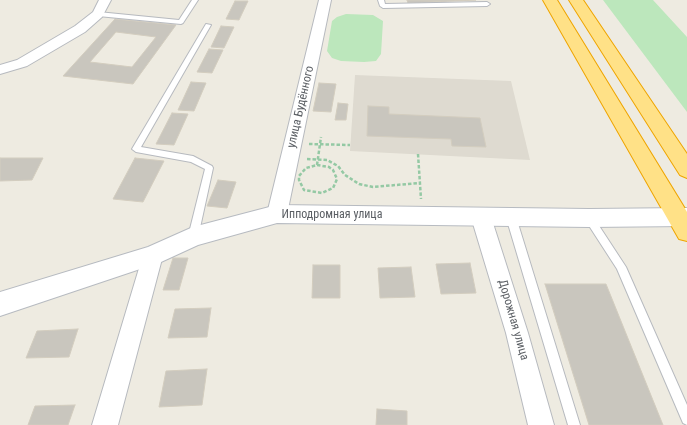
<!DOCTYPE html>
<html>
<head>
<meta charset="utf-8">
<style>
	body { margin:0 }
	canvas { display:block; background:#eeebe1 }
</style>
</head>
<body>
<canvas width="687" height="425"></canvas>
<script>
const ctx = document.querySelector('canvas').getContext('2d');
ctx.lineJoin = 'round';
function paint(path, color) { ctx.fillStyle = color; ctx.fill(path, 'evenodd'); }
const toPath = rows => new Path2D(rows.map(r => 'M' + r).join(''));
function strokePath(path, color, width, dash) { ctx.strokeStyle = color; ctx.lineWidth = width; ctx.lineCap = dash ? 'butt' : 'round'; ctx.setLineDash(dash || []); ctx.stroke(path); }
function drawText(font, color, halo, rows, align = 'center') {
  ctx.font = font + ' "Roboto Condensed",sans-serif'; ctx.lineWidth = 3; ctx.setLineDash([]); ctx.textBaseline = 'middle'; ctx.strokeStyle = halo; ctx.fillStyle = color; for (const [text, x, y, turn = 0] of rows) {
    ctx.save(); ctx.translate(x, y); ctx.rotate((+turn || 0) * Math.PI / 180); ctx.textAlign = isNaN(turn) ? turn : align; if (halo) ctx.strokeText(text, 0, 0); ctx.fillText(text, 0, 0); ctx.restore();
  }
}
const education = toPath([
	[355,75,511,81,530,160,350,151]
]);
const green = toPath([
	[603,0,653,0,687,37,687,112],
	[346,14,373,15,383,21,381,54,376,61,364,62,341,61,332,58,327,51,332,21,337,17]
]);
const building = toPath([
	[407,0,476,0,408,3,407,0],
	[235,1,248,1,239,20,226,19,235,1],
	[115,19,176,25,133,84,63,76,115,19],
	[116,32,156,37,132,67,90,62,116,32],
	[221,26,234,27,224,48,211,47,221,26],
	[209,49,223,50,212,73,197,72,209,49],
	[191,82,206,83,194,111,178,110,191,82],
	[319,83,336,84,331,112,313,111,319,83],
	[338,103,348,104,346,120,335,120,338,103],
	[368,106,389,107,389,114,480,118,486,147,452,146,451,139,367,136,368,106],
	[172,113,188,114,174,145,156,144,172,113],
	[0,158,43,158,32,180,0,181,0,158],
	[135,158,164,161,143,202,113,199,135,158],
	[218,180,236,182,227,208,207,206,218,180],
	[173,258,188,258,179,290,163,290,173,258],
	[470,263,476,293,441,294,436,264,470,263],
	[313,265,340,265,340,298,312,298,313,265],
	[411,267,415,297,380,298,378,268,411,267],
	[545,284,606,284,663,425,589,425,545,284],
	[211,308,207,337,168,338,175,309,211,308],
	[78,329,69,357,26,358,37,331,78,329],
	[207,369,202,405,159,407,166,371,207,369],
	[75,405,68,425,28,425,35,406,75,405],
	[377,409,407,411,407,425,376,425,377,409]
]);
const path = toPath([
	[309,144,350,145],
	[418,154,421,199],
	[307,159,327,160,338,166,345,175,359,184,373,187,419,183],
	[317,165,329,167,333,170,337,179,333,188,322,193,304,190,299,180,299,176,306,168,317,165],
	[317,165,321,137]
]);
const lane = toPath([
	[192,0,198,0,183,23,181,24,98,16,95,14,98,12,179,20,192,0],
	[378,0,384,0,385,4,487,2,490,4,487,6,383,8,380,6,378,0],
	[206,24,211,25,141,147,193,156,212,166,213,168,198,237,196,240,193,241,190,240,188,237,205,169,191,162,136,152,132,149,206,24],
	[511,213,514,214,516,217,580,425,568,425,506,217,508,214,511,213],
	[589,214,592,215,626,267,687,405,687,425,683,423,617,269,584,218,586,215,589,214]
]);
const street = toPath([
	[99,0,111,0,102,17,85,32,27,66,0,74,0,65,17,60,75,26,93,12,99,0],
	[319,0,331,0,287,214,284,219,277,222,270,219,267,214,319,0],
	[481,209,488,212,491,217,528,333,554,425,528,425,506,333,471,217,474,212,481,209],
	[153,246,160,249,163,255,118,425,92,425,143,255,146,249,153,246]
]);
const secondary = toPath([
	[277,205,589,209,687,208,687,226,589,227,277,223,198,245,161,262,0,316,0,292,148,247,193,227,277,205]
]);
const highway = toPath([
	[543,0,557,0,687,212,687,241,679,239,543,0],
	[569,0,583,0,687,154,687,178,680,175,569,0]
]);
const streetNames = [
	["улица Будённого",301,107,-77],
	["Ипподромная улица",332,215],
	["Дорожная улица",513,320,74]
];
paint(education, '#dedad0');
paint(green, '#bce7bc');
paint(building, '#c9c6be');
strokePath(building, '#d3cdbf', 1);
strokePath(lane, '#b7babf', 2);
strokePath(street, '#b7babf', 2);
strokePath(secondary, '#b7bbc1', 2);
strokePath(highway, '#efa500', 2);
strokePath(path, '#94c9a4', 2.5, [3.5, 2]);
paint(lane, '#fff');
paint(street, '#fff');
paint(secondary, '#fff');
paint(highway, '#ffe187');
drawText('12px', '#5a5e63', '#fff', streetNames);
</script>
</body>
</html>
